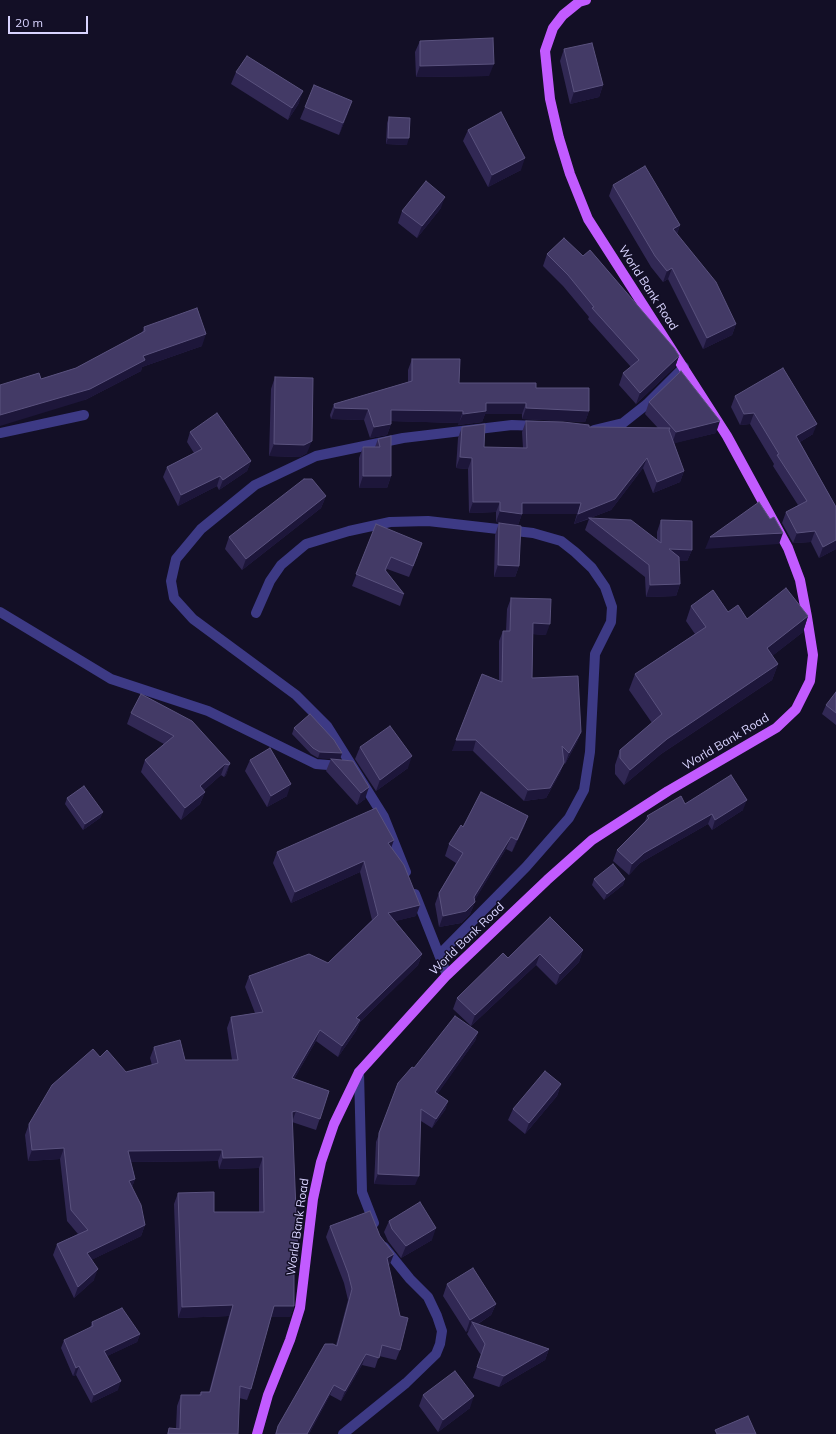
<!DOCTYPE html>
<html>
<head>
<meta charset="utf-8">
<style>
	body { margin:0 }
	#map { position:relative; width:836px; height:1434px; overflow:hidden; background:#130f26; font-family:Mulish,sans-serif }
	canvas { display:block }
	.scale { position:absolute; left:8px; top:16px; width:80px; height:18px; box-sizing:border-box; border:2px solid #d9d4ff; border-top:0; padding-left:5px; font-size:12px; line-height:14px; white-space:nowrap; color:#d9d4ff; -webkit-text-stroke:3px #130f26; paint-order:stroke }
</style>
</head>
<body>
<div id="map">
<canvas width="836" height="1434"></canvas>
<div class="scale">20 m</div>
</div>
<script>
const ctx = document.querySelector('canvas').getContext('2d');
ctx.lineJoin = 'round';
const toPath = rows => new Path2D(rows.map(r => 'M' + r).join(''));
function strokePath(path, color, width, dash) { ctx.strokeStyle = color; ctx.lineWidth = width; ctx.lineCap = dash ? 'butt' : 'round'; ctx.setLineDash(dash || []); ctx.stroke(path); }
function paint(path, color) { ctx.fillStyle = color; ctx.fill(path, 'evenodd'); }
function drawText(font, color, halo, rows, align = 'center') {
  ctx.font = font + ' Mulish,sans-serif'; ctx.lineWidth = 3; ctx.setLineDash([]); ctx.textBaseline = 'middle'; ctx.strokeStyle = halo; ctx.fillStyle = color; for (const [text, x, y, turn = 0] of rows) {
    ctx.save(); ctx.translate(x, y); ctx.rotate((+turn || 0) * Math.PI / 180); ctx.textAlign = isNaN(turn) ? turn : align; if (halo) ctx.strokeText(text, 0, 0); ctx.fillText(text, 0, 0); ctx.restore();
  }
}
const minor = toPath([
	[594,430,623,423,647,404,684,367],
	[0,433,84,415],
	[0,612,111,679,208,711,316,764,340,766],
	[256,613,270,581,281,565,306,544,349,531,390,522,428,521,533,533,561,541,575,552,592,568,605,587,612,607,611,622,595,654,590,752,584,790,569,818,526,867,439,955],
	[406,872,384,817,327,726,296,695,193,619,174,598,171,581,176,559,201,529,255,485,316,456,403,438,512,425,537,426],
	[415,894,447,975],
	[359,1072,362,1192,374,1223],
	[343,1434,406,1383,436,1354,440,1344,442,1331,437,1316,428,1297,410,1279,384,1247]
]);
const major = toPath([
	[257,1434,268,1395,290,1340,300,1308,313,1199,321,1162,334,1124,359,1072,447,975,547,880,592,840,668,791,776,728,796,709,810,681,813,655,807,617,800,580,788,548,727,436,588,219,570,174,559,138,550,99,545,51,553,28,563,15,579,2,586,0]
]);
const wall = toPath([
	[420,41,489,76,416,77,415,52],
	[564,49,603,85,599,97,570,104,560,61],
	[236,72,299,103,288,120,231,84],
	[305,107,348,113,339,135,300,119],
	[389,117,407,145,386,144,387,123],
	[468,130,521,170,488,187,463,141],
	[613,185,680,225,677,234,736,324,732,335,703,349,668,279,663,282,651,267,609,196],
	[441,208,417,238,398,223,402,211],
	[547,254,679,356,675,367,636,404,619,385,623,373,631,367,588,319,589,317,563,286,543,266],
	[144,327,202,346,142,367,141,371,85,400,41,379,76,368,142,333],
	[412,359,459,383,536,388,589,411,585,422,522,419,522,414,485,414,482,422,458,425,459,423,391,421,391,424,387,435,370,438,364,420,331,419,330,415,334,404,408,382,408,370],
	[275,377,307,453,300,457,269,456,271,389],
	[735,396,813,434,800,442,836,507,836,549,819,558,811,542,793,543,782,523,786,512,798,505,773,466,774,464,750,424,740,425,731,407],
	[649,402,716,433,674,443,684,471,680,482,653,493,643,468,611,510,590,518,657,540,657,532,661,520,692,550,687,561,679,561,680,584,676,596,646,597,645,577,585,530,589,519,574,524,577,514,522,514,518,525,496,522,496,512,469,513,468,469,456,468,458,438,462,427,484,447,523,448,522,432,526,421,589,427,658,428,645,414],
	[190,432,251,461,247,471,219,490,217,486,178,506,163,477,167,467,194,453,187,442],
	[378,439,391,476,387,488,359,488,359,458,363,447,375,447],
	[326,496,321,508,242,570,225,549,229,537],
	[499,523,519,566,515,577,494,577,495,535],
	[376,524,418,555,409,577,387,569,386,571,404,594,400,606,352,586],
	[511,598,546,635,533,634,532,678,581,732,577,742,565,764,564,762,560,773,546,798,524,801,473,751,452,751,499,681,499,641,503,631,506,631,507,609],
	[691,606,728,612,747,619,808,616,803,632,772,656,778,664,772,680,661,754,624,785,615,774,615,765,620,750,652,723,629,690,635,674,695,634,686,621],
	[836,692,836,725,822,714,826,705],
	[131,713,230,763,226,775,224,777,221,775,203,791,205,792,200,804,181,820,141,772,145,760,164,744,127,724],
	[294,728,342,753,340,759,318,758,311,754,292,734],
	[360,747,408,768,376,791,355,759],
	[331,759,353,761,365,799,357,805,326,771],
	[250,760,287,796,267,807,245,771],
	[67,798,103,812,100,818,83,830,65,804],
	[685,804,743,810,712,830,708,824,640,863,629,875,613,861,617,850,645,821,647,816],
	[528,816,524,827,512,852,506,849,474,901,475,902,470,914,461,923,439,927,435,904,439,893,456,863,445,856,449,844,463,827],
	[391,848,416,916,395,921,422,954,418,965,360,1022,356,1031,338,1057,316,1041,294,1079,329,1091,316,1130,292,1122,294,1271,294,1306,290,1317,271,1317,251,1389,247,1400,239,1398,238,1434,167,1434,169,1428,176,1428,177,1406,181,1395,199,1395,201,1392,209,1392,229,1316,178,1318,174,1204,178,1193,214,1212,259,1212,259,1168,219,1169,218,1161,131,1162,135,1179,132,1187,145,1225,141,1236,91,1260,94,1280,74,1298,53,1255,57,1244,78,1234,67,1221,60,1159,28,1161,25,1135,29,1124,100,1057,126,1072,152,1065,150,1058,154,1047,185,1060,232,1060,227,1028,231,1017,255,1013,245,987,249,976,328,963,372,920,360,872,291,903,273,863,277,852],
	[594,879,625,879,623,885,604,900,592,885],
	[550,917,583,950,579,962,556,985,536,965,471,1026,453,1009,457,998,508,958],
	[478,1032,475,1041,437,1094,448,1101,445,1110,432,1128,421,1121,415,1185,374,1184,376,1142,398,1083,414,1068],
	[561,1084,557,1096,525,1134,508,1120,513,1109],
	[389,1221,432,1240,401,1258,388,1241,384,1232],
	[330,1226,390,1264,388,1265,400,1350,396,1360,379,1356,375,1368,362,1365,341,1401,330,1395,309,1434,275,1434,278,1426,336,1345,348,1300,344,1283,326,1237],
	[447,1284,496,1304,491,1315,478,1324,549,1349,545,1360,499,1387,473,1378,481,1355,467,1334,469,1330,466,1332,443,1296],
	[92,1322,140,1334,137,1342,107,1356,118,1390,91,1403,76,1375,73,1376,61,1348,64,1340,90,1328],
	[423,1395,470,1408,438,1432,419,1406]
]);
const shadedWall = toPath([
	[494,64,489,76,416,77,420,66],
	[603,85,599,97,570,104,574,92],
	[303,91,299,103,288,120,292,108],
	[352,101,348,113,339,135,343,123],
	[388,138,409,138,407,145,386,144],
	[525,158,521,170,488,187,492,175],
	[445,197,441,208,417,238,422,226],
	[680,225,676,236,673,229],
	[672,268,668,279,663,282,667,271],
	[736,324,732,335,703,349,707,338],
	[206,334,202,346,142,367,141,371,85,400,0,426,0,415,143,356],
	[679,356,675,367,636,404,640,393],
	[486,403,526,403,522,414,485,414,482,422,458,425,463,414],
	[335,408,368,409,364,420,331,419],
	[526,408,589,411,585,422,522,419],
	[391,410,463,411,459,423,387,421],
	[754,413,750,424,740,425,744,414],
	[720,421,716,433,672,444,676,432],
	[391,424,387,435,370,438,374,427],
	[817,424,813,434,792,447,796,436],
	[312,441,307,453,300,457,269,456,274,444],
	[460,457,472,458,468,469,456,468],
	[647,458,643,468,611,510,574,524,578,514],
	[251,461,247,471,219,490,223,480],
	[684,471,680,482,653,493,657,482],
	[220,476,217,486,178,506,181,495],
	[363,476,391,476,387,488,359,488],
	[326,496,321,508,242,570,246,559],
	[473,502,500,502,496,512,469,513],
	[522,503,581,503,577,514,518,514],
	[500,511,522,514,518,525,496,522],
	[815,531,811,542,793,543,797,533],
	[783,533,779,544,705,549,710,537],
	[836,540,836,549,819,558,823,547],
	[669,549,692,550,687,561,664,561],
	[498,565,519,566,515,577,494,577],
	[680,584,676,596,646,597,650,585],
	[808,616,803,632,762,664,767,648],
	[533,623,550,624,546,635,529,634],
	[778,664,772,680,661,754,624,785,630,770,667,739],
	[581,732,577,742,565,764,569,753],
	[456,740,476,740,473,751,452,751],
	[320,752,342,753,340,759,318,758],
	[412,756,408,768,376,791,380,780],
	[230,763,226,775,224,777,229,765],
	[564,763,560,773,546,798,524,801,528,790],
	[225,764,221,775,195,798,200,786],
	[291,784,287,796,267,807,271,796],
	[369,787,365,799,357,805,361,793],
	[205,792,200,804,181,820,185,808],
	[747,800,743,810,712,830,715,820],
	[103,812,100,818,83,830,85,824],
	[712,814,708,824,640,863,629,875,632,864,644,853],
	[528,816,524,827,512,852,517,840],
	[511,837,506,849,472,905,475,902,470,914,461,923,439,927,443,916,474,897],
	[394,840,390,851,388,843],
	[364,861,360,872,291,903,295,892],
	[625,879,623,885,604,900,607,894],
	[420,905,416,916,384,924,388,913],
	[583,950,579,962,556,985,560,974],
	[422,954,418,965,360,1022,356,1031,338,1057,342,1046,356,1018],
	[540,954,536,965,471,1026,475,1015],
	[320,1030,316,1041,288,1089,292,1078],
	[478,1032,475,1041,432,1102,435,1092],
	[561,1084,557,1096,525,1134,529,1123],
	[448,1101,445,1110,432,1128,436,1119],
	[296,1111,292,1122,292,1112],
	[64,1148,60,1159,28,1161,32,1150],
	[222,1150,218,1161,124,1162,128,1151],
	[263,1157,259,1168,219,1169,223,1158],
	[378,1174,419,1176,415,1185,374,1184],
	[135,1179,131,1190,129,1181],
	[145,1225,141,1236,83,1264,87,1253],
	[436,1228,432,1240,401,1258,406,1246],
	[394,1254,390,1264,383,1269,387,1258],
	[298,1260,294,1271,294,1261],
	[98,1269,94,1280,74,1298,78,1287],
	[496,1304,491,1315,474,1326,472,1322,469,1330,466,1332,470,1320],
	[233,1305,229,1316,178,1318,182,1307],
	[274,1306,294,1306,290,1317,270,1317],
	[140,1334,137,1342,101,1359,104,1351],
	[549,1349,545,1360,499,1387,504,1376],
	[366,1354,362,1365,341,1401,345,1391],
	[79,1366,76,1375,73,1376,76,1368],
	[121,1381,118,1390,91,1403,94,1395],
	[334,1385,330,1395,309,1434,307,1434],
	[474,1396,470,1408,438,1432,443,1420]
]);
const building = toPath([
	[493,38,494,64,420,66,420,41,493,38],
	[592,43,603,85,574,92,564,49,592,43],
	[247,56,303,91,292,108,236,72,247,56],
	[314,85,352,101,343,123,305,107,314,85],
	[501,112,525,158,492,175,468,130,501,112],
	[389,117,410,118,409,138,388,138,389,117],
	[645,166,680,225,673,229,716,282,736,324,707,338,672,268,667,271,655,256,613,185,645,166],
	[426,181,445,197,422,226,402,211,426,181],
	[564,238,583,256,590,250,674,348,679,356,640,393,623,373,639,360,592,308,594,307,568,275,547,254,564,238],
	[197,308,206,334,143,356,145,360,90,389,0,415,0,385,39,373,41,379,76,368,145,331,144,327,197,308],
	[412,359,460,359,459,383,536,383,536,388,589,388,589,411,526,408,526,403,486,403,486,411,463,414,463,411,391,410,391,424,374,427,368,409,335,408,334,404,412,381,412,359],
	[783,368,817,424,796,436,836,507,836,540,823,547,815,531,797,533,786,512,807,501,777,455,779,454,754,413,744,414,735,396,783,368],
	[681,371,720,421,676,432,649,402,681,371],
	[275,377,313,378,312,441,304,445,274,444,275,377],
	[217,413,251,461,223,480,220,476,181,495,167,467,202,449,190,432,217,413],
	[526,421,563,422,589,425,589,427,670,428,669,430,684,471,657,482,647,458,615,499,578,514,581,503,522,503,522,514,500,511,500,502,473,502,472,458,460,457,462,427,485,424,484,447,527,448,526,421],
	[391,436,391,476,363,476,363,447,380,447,378,439,391,436],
	[304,479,312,479,326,496,246,559,229,537,304,479],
	[759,502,770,519,774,517,783,533,710,537,759,502],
	[589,518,631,520,661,543,661,520,692,521,692,550,669,549,679,557,680,584,650,585,649,565,589,518],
	[499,523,521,526,519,566,498,565,499,523],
	[376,524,422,543,413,566,391,557,385,570,404,594,356,574,376,524],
	[786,588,808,616,767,648,778,664,667,739,630,770,620,758,620,750,662,714,635,674,706,627,691,606,713,590,728,612,738,605,747,619,786,588],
	[511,598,551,599,550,624,533,623,532,678,578,676,581,732,569,753,562,746,564,763,550,788,528,790,476,740,456,740,482,674,502,682,503,631,510,631,511,598],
	[836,692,836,713,826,705,836,692],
	[141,694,192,721,230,763,229,765,225,764,200,786,205,792,185,808,145,760,174,736,131,713,141,694],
	[310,714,334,740,342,753,320,752,313,748,294,728,310,714],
	[390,726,412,756,380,780,360,747,390,726],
	[270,748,291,784,271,796,250,760,270,748],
	[331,759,353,761,369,787,361,793,331,759],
	[731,775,747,800,715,820,712,814,644,853,632,864,617,850,649,818,647,816,681,796,685,804,731,775],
	[84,786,103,812,85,824,67,798,84,786],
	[481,792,528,816,517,840,511,837,474,897,475,902,466,911,443,916,439,893,463,853,449,844,461,825,463,827,481,792],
	[376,808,394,840,388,843,404,865,420,905,388,913,422,954,356,1018,360,1020,342,1046,320,1030,292,1078,329,1091,320,1119,296,1111,292,1112,298,1260,294,1261,294,1306,274,1306,251,1389,240,1386,238,1434,168,1434,169,1428,180,1429,181,1395,201,1395,201,1392,210,1392,233,1305,182,1307,178,1193,214,1192,214,1212,264,1212,263,1157,223,1158,222,1150,128,1151,135,1179,129,1181,141,1205,145,1225,87,1253,98,1269,78,1287,57,1244,88,1230,71,1210,64,1148,32,1150,29,1124,52,1085,93,1049,100,1057,107,1050,126,1072,158,1063,154,1047,180,1040,185,1060,238,1060,231,1017,263,1012,249,976,309,954,328,963,378,915,364,861,295,892,277,852,376,808],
	[613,864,625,879,607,894,594,879,613,864],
	[550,917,583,950,560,974,540,954,475,1015,457,998,503,953,508,958,550,917],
	[455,1016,478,1032,435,1092,448,1101,436,1119,421,1109,419,1176,378,1174,379,1133,398,1083,412,1067,414,1068,455,1016],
	[545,1071,561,1084,529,1123,513,1109,545,1071],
	[420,1202,436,1228,406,1246,392,1229,389,1221,420,1202],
	[370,1211,380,1236,394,1254,387,1258,400,1316,408,1318,400,1350,382,1345,379,1358,366,1354,345,1391,334,1385,307,1434,276,1434,278,1426,325,1344,333,1344,337,1346,352,1289,348,1273,330,1226,370,1211],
	[473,1268,496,1304,470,1320,447,1284,473,1268],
	[122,1308,140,1334,104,1351,121,1381,94,1395,79,1366,76,1368,64,1340,93,1326,92,1322,122,1308],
	[472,1322,549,1349,504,1376,477,1367,485,1344,472,1322],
	[455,1371,474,1396,443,1420,423,1395,455,1371],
	[748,1416,756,1434,717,1434,715,1430,748,1416]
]);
const streetNames = [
	["World Bank Road",648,288,57],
	["World Bank Road",726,742,-31],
	["World Bank Road",467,939,-44],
	["World Bank Road",298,1227,-82]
];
strokePath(minor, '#3d3a85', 10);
strokePath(major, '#c25bff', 10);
paint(wall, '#312854');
paint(shadedWall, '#1d163a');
paint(building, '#433a66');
strokePath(building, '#5a527e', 1);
drawText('12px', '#d9d4ff', '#130f26', streetNames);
</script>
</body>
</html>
